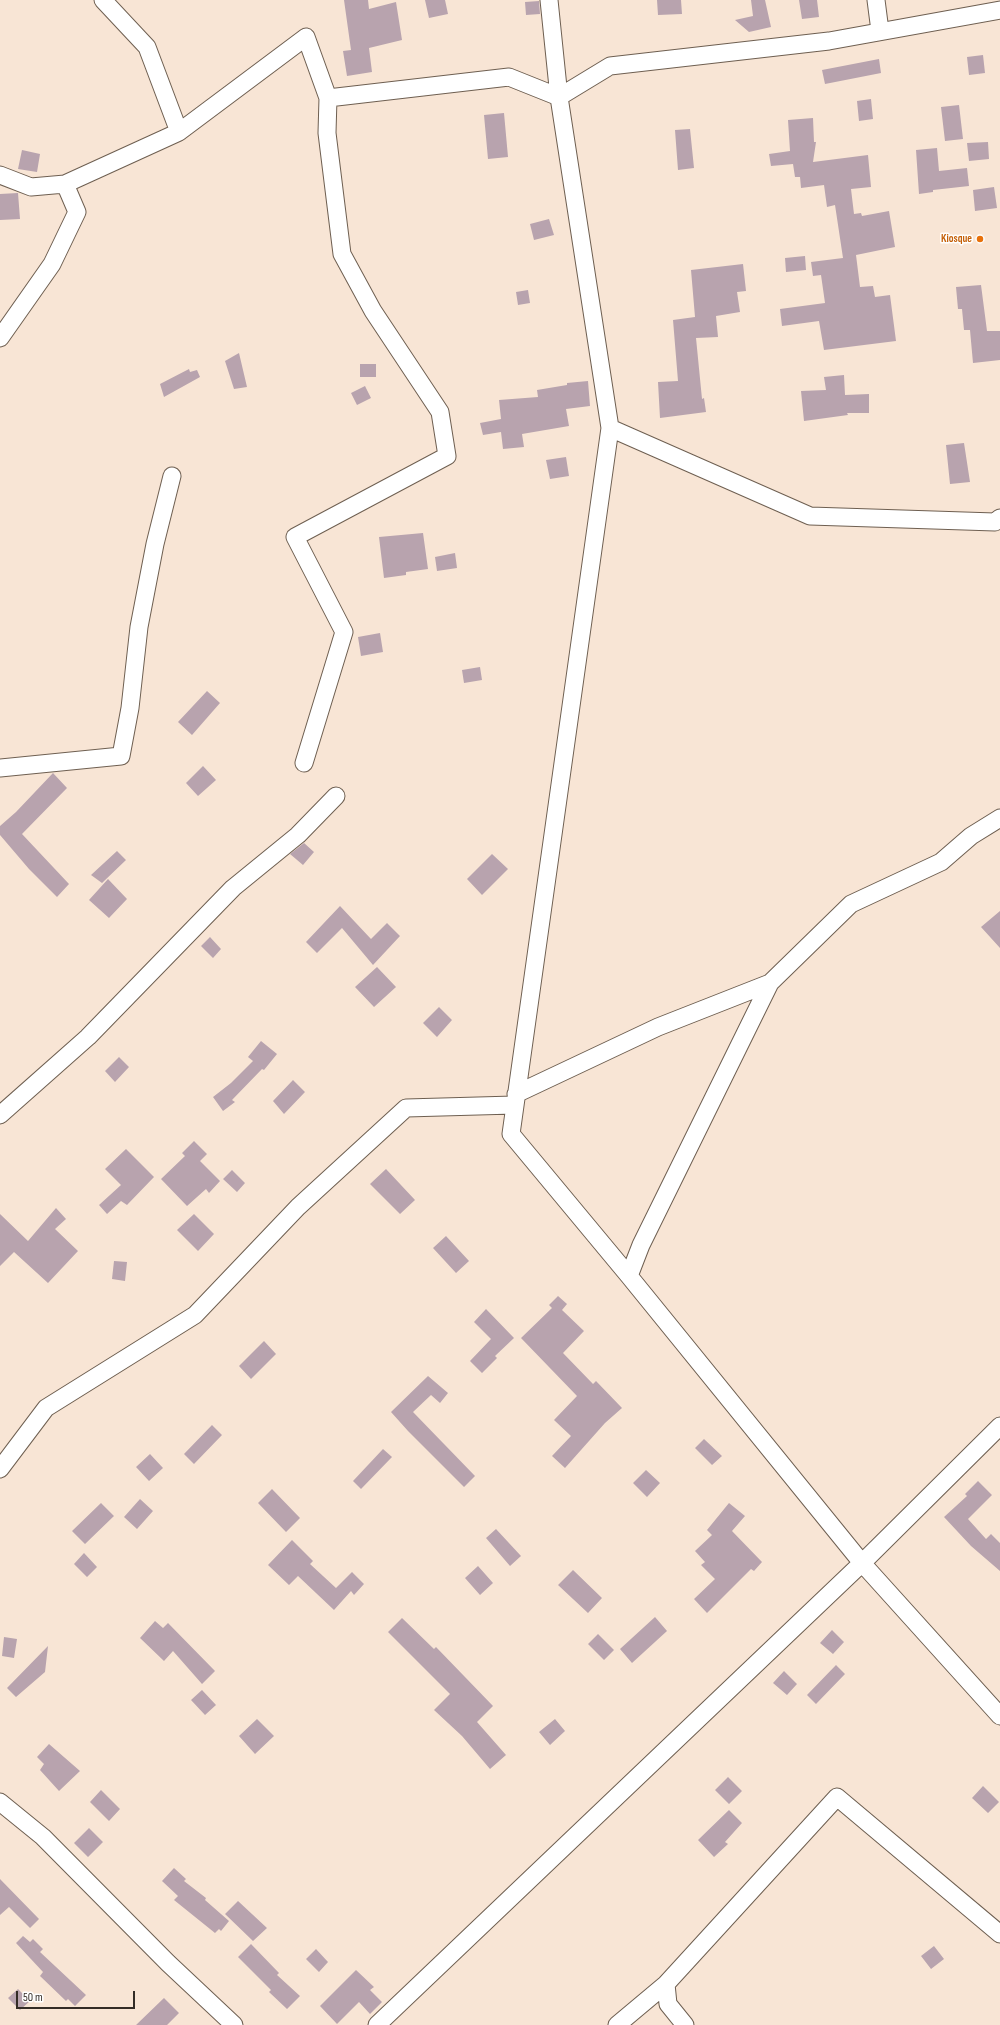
<!DOCTYPE html>
<html>
<head>
<meta charset="utf-8">
<style>
	body { margin:0 }
	#map { position:relative; width:1000px; height:2025px; overflow:hidden; background:#f8e5d5; font-family:"Sofia Sans Condensed",sans-serif }
	canvas { display:block }
	.scale { position:absolute; left:16px; top:1991px; width:119px; height:18px; box-sizing:border-box; border:2px solid #332c26; border-top:0; padding-left:5px; font-size:12px; line-height:14px; white-space:nowrap; color:#332c26; -webkit-text-stroke:3px #fff; paint-order:stroke }
</style>
</head>
<body>
<div id="map">
<canvas width="1000" height="2025"></canvas>
<div class="scale">50 m</div>
</div>
<script>
const ctx = document.querySelector('canvas').getContext('2d');
ctx.lineJoin = 'round';
function paint(path, color) { ctx.fillStyle = color; ctx.fill(path, 'evenodd'); }
const toPath = rows => new Path2D(rows.map(r => 'M' + r).join(''));
function strokePath(path, color, width, dash) { ctx.strokeStyle = color; ctx.lineWidth = width; ctx.lineCap = dash ? 'butt' : 'round'; ctx.setLineDash(dash || []); ctx.stroke(path); }
function drawText(font, color, halo, rows, align = 'center') {
  ctx.font = font + ' "Sofia Sans Condensed",sans-serif'; ctx.lineWidth = 3; ctx.setLineDash([]); ctx.textBaseline = 'middle'; ctx.strokeStyle = halo; ctx.fillStyle = color; for (const [text, x, y, turn = 0] of rows) {
    ctx.save(); ctx.translate(x, y); ctx.rotate((+turn || 0) * Math.PI / 180); ctx.textAlign = isNaN(turn) ? turn : align; if (halo) ctx.strokeText(text, 0, 0); ctx.fillText(text, 0, 0); ctx.restore();
  }
}
const building = toPath([
	[344,0,368,0,369,9,396,2,402,40,369,48,372,72,347,76,343,51,351,50],
	[425,0,445,0,448,14,429,18],
	[657,0,681,0,682,14,658,15],
	[751,0,765,0,771,27,749,32,735,20,753,16],
	[799,0,817,0,819,17,802,19],
	[539,1,540,14,526,15,525,2],
	[983,55,985,73,969,75,967,57],
	[879,59,881,73,825,84,822,70],
	[871,99,873,119,859,121,857,101],
	[959,105,963,139,945,141,941,107],
	[504,113,508,157,488,159,484,115],
	[813,118,814,142,816,142,813,162,868,155,871,187,851,189,854,214,861,213,862,216,889,211,895,247,856,255,860,287,873,286,875,297,890,295,896,341,824,350,819,321,782,326,780,309,825,303,821,275,813,276,811,262,843,258,835,205,827,207,824,185,801,188,800,177,795,177,793,164,771,166,769,154,790,151,788,120],
	[690,129,694,168,678,170,675,130],
	[988,142,989,159,969,161,967,143],
	[937,148,939,171,967,168,969,186,933,190,933,192,919,194,916,150],
	[22,150,40,154,37,172,18,169],
	[994,187,997,208,975,211,973,190],
	[18,193,20,219,0,220,0,194],
	[549,219,554,235,534,240,530,224],
	[805,256,806,270,786,272,785,258],
	[743,264,746,291,737,292,740,312,716,316,718,337,696,338,702,399,704,398,706,412,660,418,658,382,678,381,673,320,695,317,691,270],
	[981,285,987,331,1000,331,1000,360,973,363,970,330,964,330,962,309,958,309,956,287],
	[528,290,530,303,518,305,516,292],
	[239,353,247,387,234,389,225,361],
	[360,364,376,364,376,377,360,377],
	[189,369,190,372,197,370,200,377,164,397,160,384],
	[844,375,845,395,869,394,869,413,847,413,848,415,804,421,801,391,826,390,824,377],
	[588,381,590,406,566,409,569,426,522,434,524,447,503,449,501,432,483,435,480,423,501,419,499,400,538,397,537,390,567,385,567,383],
	[365,386,371,398,357,405,351,393],
	[964,443,970,482,950,484,946,445],
	[566,457,569,476,550,479,546,460],
	[423,533,428,569,406,572,406,575,384,578,379,537],
	[455,553,457,568,437,571,435,557],
	[380,633,383,652,361,656,358,637],
	[480,667,482,680,464,683,462,670],
	[207,691,220,703,192,735,178,722],
	[203,766,216,780,198,796,186,783],
	[53,773,67,788,22,834,69,884,57,897,29,869,0,835,0,826,16,812],
	[304,843,314,852,303,865,290,854],
	[117,851,126,860,102,883,91,875],
	[492,854,508,869,482,895,467,879],
	[108,879,127,899,109,918,89,900],
	[340,906,371,939,387,923,400,936,373,965,342,928,317,953,306,942],
	[1000,911,1000,948,981,927],
	[210,937,221,949,213,958,201,946],
	[377,967,396,987,374,1007,355,987],
	[439,1007,452,1020,437,1037,423,1023],
	[261,1041,277,1054,264,1070,262,1069,232,1100,235,1102,223,1111,213,1097,231,1083,253,1061,248,1057],
	[119,1057,129,1067,115,1082,105,1071],
	[293,1080,305,1092,284,1114,273,1101],
	[194,1141,207,1154,200,1161,220,1181,209,1193,206,1189,187,1206,161,1179,185,1156,182,1153],
	[126,1149,154,1177,127,1205,121,1201,107,1214,99,1205,121,1185,105,1169],
	[386,1169,415,1200,400,1214,370,1184],
	[232,1170,245,1183,237,1192,223,1179],
	[56,1208,66,1219,55,1229,78,1251,48,1283,14,1252,0,1266,0,1214,28,1241],
	[194,1214,214,1234,198,1251,177,1230],
	[446,1236,469,1261,456,1273,433,1248],
	[114,1261,127,1262,125,1281,112,1279],
	[558,1296,567,1304,562,1310,584,1331,563,1353,593,1384,596,1381,622,1408,605,1423,565,1468,552,1456,571,1436,554,1420,577,1396,521,1338,552,1308,549,1305],
	[486,1309,514,1338,495,1356,497,1358,482,1373,470,1361,491,1339,474,1322],
	[264,1341,276,1354,251,1379,239,1366],
	[428,1376,448,1393,440,1403,431,1395,413,1412,475,1476,464,1487,408,1431,391,1412],
	[212,1425,222,1435,194,1464,184,1454],
	[704,1439,722,1456,712,1465,695,1448],
	[383,1449,392,1457,361,1489,353,1481],
	[150,1454,163,1468,149,1481,136,1467],
	[646,1470,660,1483,647,1497,633,1483],
	[978,1481,992,1495,968,1519,986,1539,991,1534,1000,1543,1000,1571,971,1546,944,1517,967,1496,965,1494],
	[272,1489,300,1518,286,1532,258,1503],
	[140,1499,153,1511,137,1529,124,1517],
	[101,1503,114,1516,85,1544,72,1531],
	[729,1503,745,1516,732,1531,762,1562,754,1571,751,1569,707,1613,694,1599,715,1579,701,1565,705,1562,695,1551,712,1535,707,1530],
	[496,1529,521,1556,510,1566,486,1538],
	[292,1540,313,1561,310,1564,336,1588,352,1572,364,1584,354,1595,351,1591,334,1610,298,1576,289,1585,268,1565],
	[84,1553,97,1567,87,1577,74,1564],
	[478,1566,493,1583,480,1595,465,1578],
	[573,1570,602,1598,588,1613,558,1585],
	[655,1617,667,1631,632,1663,620,1649],
	[402,1618,434,1649,436,1647,493,1706,477,1722,506,1755,490,1769,462,1736,434,1710,450,1694,388,1632],
	[155,1621,163,1628,168,1623,215,1671,202,1684,173,1651,164,1661,140,1638],
	[832,1630,844,1642,833,1654,820,1643],
	[598,1634,614,1650,604,1660,588,1644],
	[4,1637,17,1639,14,1658,2,1656],
	[48,1646,45,1672,16,1697,7,1688],
	[836,1665,845,1674,816,1704,807,1695],
	[784,1671,797,1684,787,1695,773,1683],
	[202,1690,216,1705,205,1715,191,1700],
	[257,1719,274,1736,255,1754,239,1736],
	[555,1719,565,1731,550,1745,539,1732],
	[49,1744,80,1771,59,1791,40,1770,44,1764,37,1757],
	[728,1777,742,1791,729,1804,715,1790],
	[983,1786,999,1802,988,1813,972,1798],
	[101,1790,120,1809,109,1821,90,1802],
	[729,1810,742,1823,725,1842,728,1844,714,1857,698,1840],
	[89,1828,103,1842,88,1857,74,1843],
	[174,1868,186,1879,184,1881,206,1898,205,1900,229,1921,221,1931,219,1929,215,1933,174,1900,178,1896,162,1881],
	[0,1879,39,1919,30,1928,9,1907,0,1915],
	[238,1901,267,1928,253,1941,225,1914],
	[23,1936,30,1942,33,1939,43,1949,40,1952,86,1995,75,2006,68,1999,66,2001,40,1976,43,1972,16,1943],
	[251,1944,279,1973,277,1975,300,1996,287,2009,269,1992,271,1990,238,1957],
	[934,1946,944,1959,931,1969,921,1956],
	[316,1949,328,1962,319,1972,306,1959],
	[356,1970,374,1987,370,1990,382,2002,370,2014,359,2002,337,2024,320,2006],
	[18,1989,30,2001,20,2010,8,1998],
	[164,1998,179,2013,167,2025,136,2025]
]);
const minor = toPath([
	[103,0,147,47,179,132],
	[549,0,559,97,610,428,511,1134,629,1276,862,1563,1000,1716],
	[876,0,880,31],
	[0,175,31,187,65,184,179,132,306,37,328,98,509,77,559,97,610,66,829,41,1000,10],
	[0,338,52,264,77,212,65,184],
	[610,428,810,516,995,522,1000,518],
	[304,763,344,632,295,537,447,456,440,412,373,311,342,254,327,133,328,98],
	[0,768,121,756,130,708,139,627,155,544,172,476],
	[516,1094,658,1027,770,983],
	[0,1115,88,1037,233,888,298,835,336,796],
	[629,1276,641,1245,770,983,851,904,941,862,971,836,1000,818],
	[0,1469,46,1408,195,1315,298,1207,406,1108,514,1105],
	[0,1802,43,1837,168,1963,234,2025],
	[666,1984,668,2004,685,2025],
	[377,2025,862,1563,1000,1426],
	[617,2025,666,1984,837,1797,1000,1934]
]);
const markers = [
	[980,239,4,"#e8710a"]
];
const foodNames = [
	["Kiosque",972,239]
];
paint(building, '#b8a3ae');
strokePath(minor, '#6e5f51', 19);
strokePath(minor, '#fff', 17);
for (const [x, y, r, color] of markers) { const dot = new Path2D(); dot.arc(x, y, r, 0, 2 * Math.PI); ctx.fillStyle = color; ctx.fill(dot); strokePath(dot, '#fff', 1.5); }
drawText('bold 11px', '#c56008', '#fff', foodNames, 'right');
</script>
</body>
</html>
